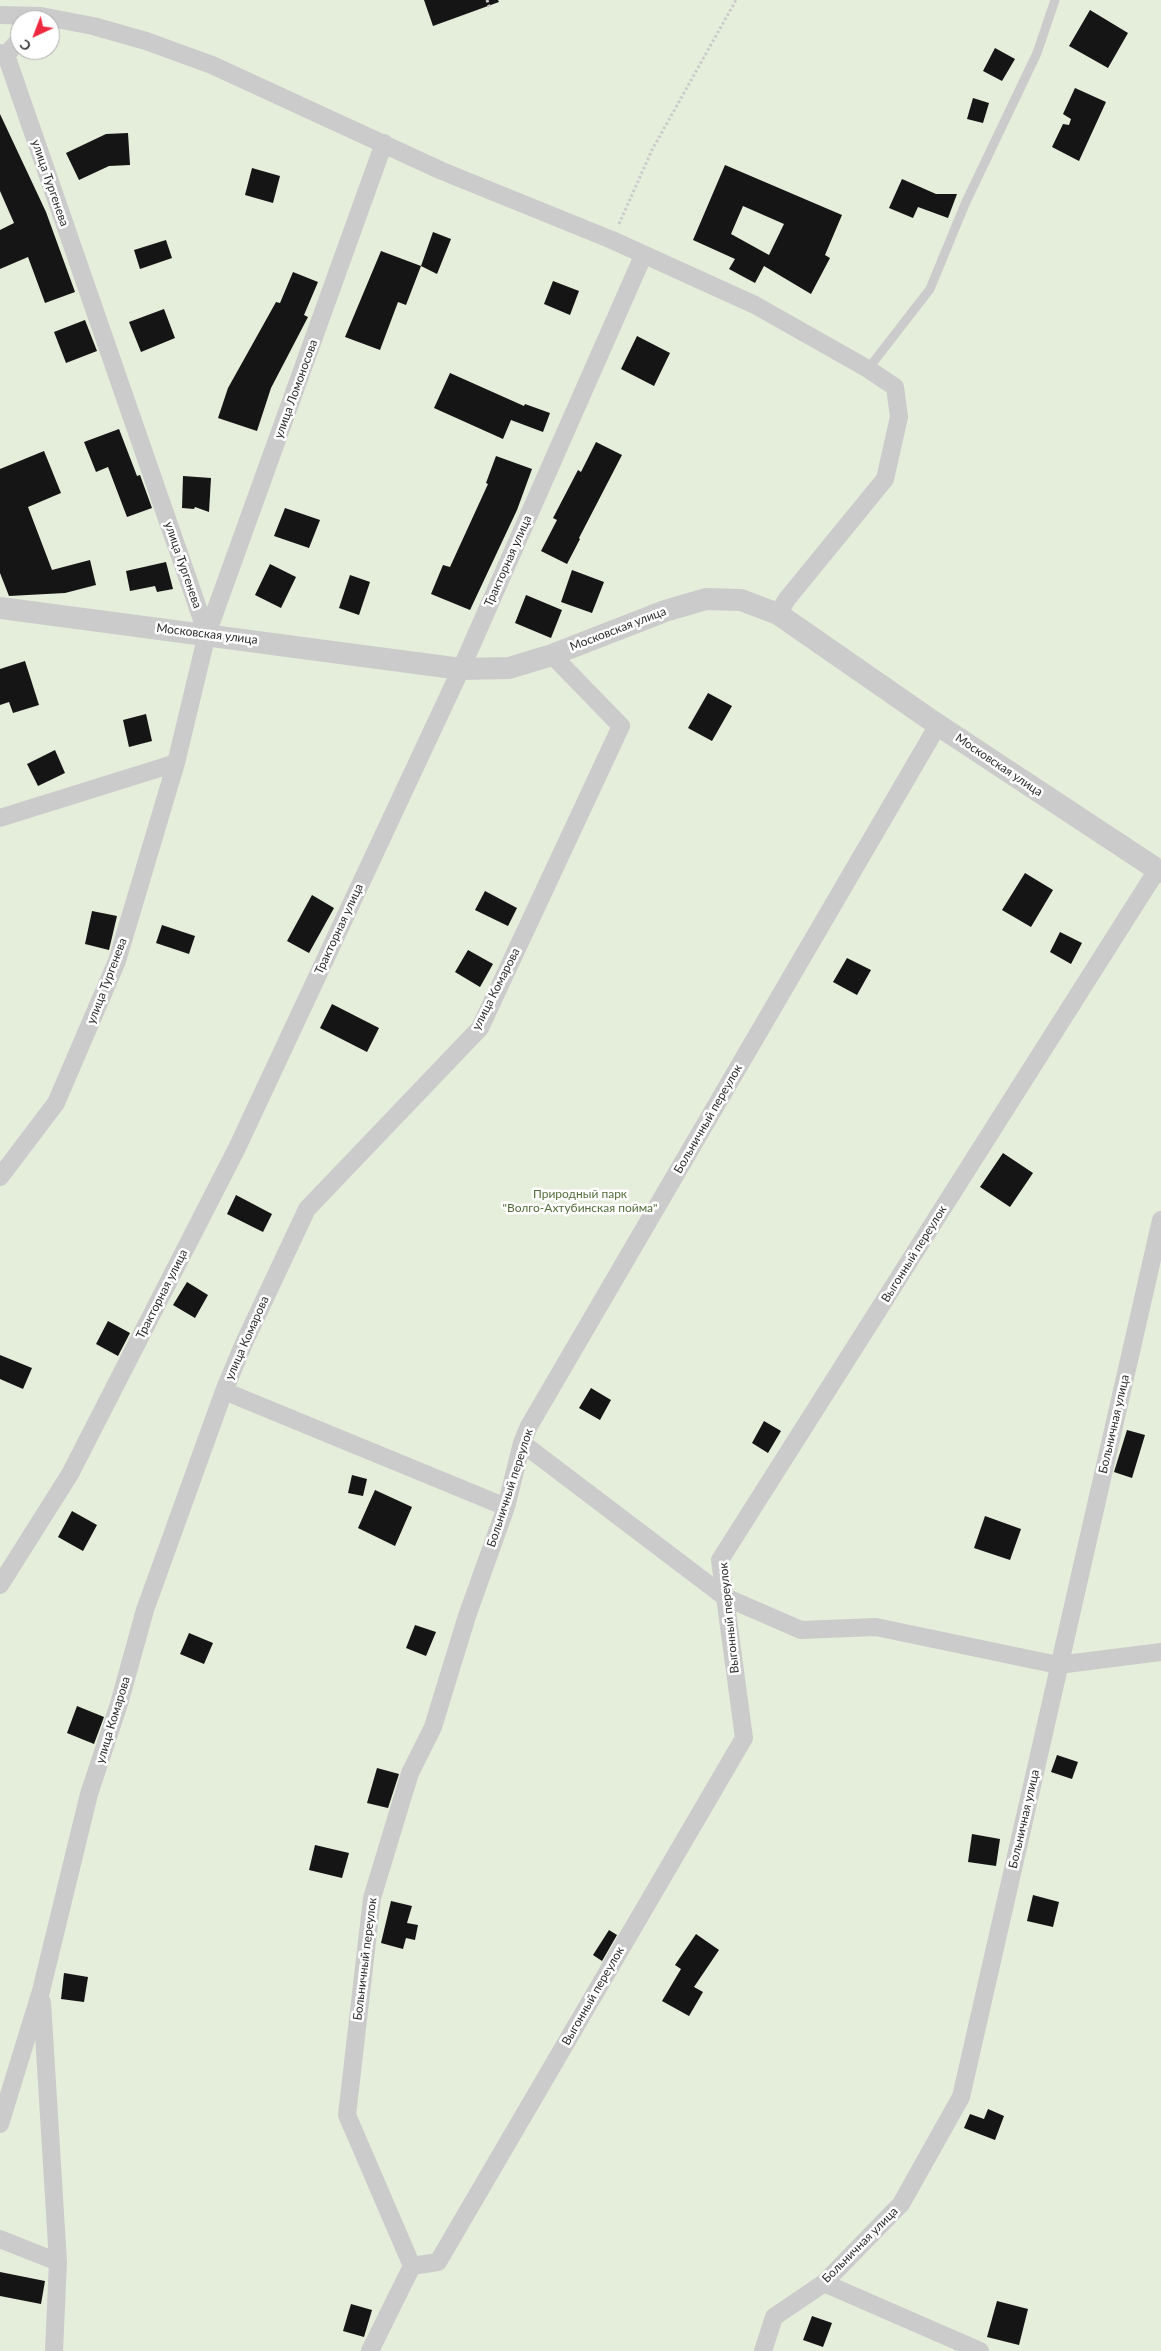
<!DOCTYPE html>
<html>
<head>
<meta charset="utf-8">
<style>
	body { margin:0 }
	#map { position:relative; width:1161px; height:2351px; overflow:hidden; background:#fff; font-family:Lato,sans-serif }
	canvas { display:block }
	.north { position:absolute; left:10px; top:10px; width:50px; height:50px; box-sizing:border-box; background:#fff; border:1px solid #ababab; border-radius:50%; rotate:223deg; font-size:14px; font-weight:700; line-height:20px; text-align:center; color:#2e2e2e }
	.north::after { content:''; display:block; margin:auto; width:18px; height:22px; background:#ee283e; clip-path:polygon(50% 0,100% 100%,50% 72%,0 100%) }
</style>
</head>
<body>
<div id="map">
<canvas width="1161" height="2351"></canvas>
<div class="north">С</div>
</div>
<script>
const ctx = document.querySelector('canvas').getContext('2d');
ctx.lineJoin = 'round';
function paint(path, color) { ctx.fillStyle = color; ctx.fill(path, 'evenodd'); }
const toPath = rows => new Path2D(rows.map(r => 'M' + r).join(''));
function strokePath(path, color, width, dash) { ctx.strokeStyle = color; ctx.lineWidth = width; ctx.lineCap = dash ? 'butt' : 'round'; ctx.setLineDash(dash || []); ctx.stroke(path); }
function drawText(font, color, halo, rows, align = 'center') {
  ctx.font = font + ' Lato,sans-serif'; ctx.lineWidth = 5; ctx.setLineDash([]); ctx.textBaseline = 'middle'; ctx.strokeStyle = halo; ctx.fillStyle = color; for (const [text, x, y, turn = 0] of rows) {
    ctx.save(); ctx.translate(x, y); ctx.rotate((+turn || 0) * Math.PI / 180); ctx.textAlign = isNaN(turn) ? turn : align; if (halo) ctx.strokeText(text, 0, 0); ctx.fillText(text, 0, 0); ctx.restore();
  }
}
const green = toPath([
	[0,0,1161,0,1161,2351,0,2351],
	[20,20,50,20,50,50,20,50]
]);
const building = toPath([
	[424,0,498,0,499,2,433,26],
	[1090,10,1128,33,1108,68,1069,46],
	[995,48,1015,59,1002,81,983,71],
	[1075,88,1106,102,1079,161,1052,147,1063,124,1069,125,1071,119,1063,114],
	[973,98,989,103,983,123,967,119],
	[0,114,46,212,75,292,45,303,28,257,0,269,0,230,14,223,0,191],
	[128,133,130,165,109,166,79,180,66,153,106,134],
	[725,165,842,215,825,255,830,258,811,294,764,266,755,283,729,269,735,259,693,240],
	[743,206,784,224,769,255,731,234],
	[252,168,280,176,273,203,245,195],
	[902,179,936,194,957,194,948,218,918,207,913,218,889,208],
	[433,232,451,239,437,274,421,266],
	[166,240,172,258,140,269,134,250],
	[381,251,421,266,406,305,398,302,380,350,345,337],
	[293,272,318,282,304,315,308,317,271,388,257,431,218,418,228,388,276,302,280,303],
	[553,281,579,291,570,315,544,304],
	[164,309,175,338,141,352,129,322],
	[85,320,97,351,66,363,54,332],
	[637,336,670,353,654,386,621,369],
	[450,373,524,406,525,404,550,413,543,432,511,420,503,439,434,408],
	[119,429,137,476,140,475,152,508,127,517,108,467,96,472,84,442],
	[596,442,622,455,579,538,580,539,567,564,541,551,557,520,553,518,578,470,581,472],
	[44,451,61,493,28,507,52,570,90,560,96,585,65,593,9,596,0,573,0,469],
	[496,456,532,469,517,510,470,610,431,594,443,565,450,567,488,484,486,483],
	[183,476,211,478,209,512,195,507,194,509,182,508],
	[285,508,320,520,309,548,274,536],
	[166,562,173,589,157,592,155,586,130,591,126,571],
	[270,564,296,577,281,608,255,595],
	[572,570,604,582,592,613,561,602],
	[350,575,370,582,359,615,339,608],
	[526,595,562,610,551,638,515,623],
	[25,661,39,705,13,713,9,702,0,705,0,669],
	[708,693,732,706,712,741,688,728],
	[146,714,152,741,129,747,123,720],
	[55,750,65,773,38,786,27,764],
	[1025,873,1053,890,1031,927,1002,910],
	[485,891,517,908,508,926,475,910],
	[312,895,334,908,309,953,287,941],
	[92,911,117,916,109,950,85,944],
	[162,925,195,936,189,954,156,943],
	[1060,932,1082,943,1071,964,1050,952],
	[468,950,493,964,480,987,455,972],
	[847,958,871,970,857,995,833,982],
	[332,1004,379,1028,367,1052,320,1028],
	[1003,1153,1033,1173,1010,1207,980,1187],
	[236,1195,272,1214,263,1232,227,1214],
	[187,1282,208,1295,195,1318,173,1305],
	[108,1321,130,1333,118,1356,96,1344],
	[0,1355,32,1368,23,1389,0,1379],
	[591,1388,611,1400,600,1420,579,1408],
	[764,1421,781,1431,768,1453,752,1443],
	[1127,1430,1145,1435,1132,1478,1114,1472],
	[352,1475,367,1479,363,1496,348,1493],
	[375,1490,412,1507,395,1546,358,1528],
	[72,1511,97,1525,83,1551,58,1537],
	[985,1516,1021,1529,1010,1560,974,1548],
	[415,1625,436,1632,426,1656,406,1648],
	[189,1633,213,1643,204,1664,180,1654],
	[77,1706,104,1717,94,1744,67,1733],
	[1057,1755,1078,1762,1072,1779,1051,1772],
	[377,1768,399,1774,388,1808,367,1803],
	[972,1834,1000,1839,996,1866,968,1862],
	[315,1845,349,1853,342,1878,309,1870],
	[1033,1895,1059,1902,1053,1927,1027,1921],
	[391,1901,412,1906,407,1923,418,1925,415,1940,406,1938,403,1949,381,1943],
	[609,1930,617,1935,602,1961,593,1955],
	[696,1934,719,1950,694,1987,703,1992,689,2016,662,2001,681,1969,675,1965],
	[64,1973,88,1977,84,2002,61,1999],
	[988,2109,1004,2116,995,2140,964,2128,970,2114,984,2119],
	[0,2272,45,2281,41,2304,0,2296],
	[997,2301,1028,2309,1019,2345,987,2337],
	[351,2304,372,2310,364,2337,343,2331],
	[812,2316,832,2323,823,2347,803,2340]
]);
const path = toPath([
	[487,0,490,9],
	[619,224,652,150,736,0]
]);
const service = toPath([
	[868,369,930,289,965,204,1037,53,1055,0]
]);
const minor = toPath([
	[0,15,41,16],
	[37,20,41,16,93,26,146,41,212,65,442,171,612,240,755,305,868,369,895,387,899,417,885,479,787,599,778,614],
	[0,53,6,55,20,39],
	[6,55,207,634],
	[0,818,176,763],
	[0,1177,56,1103,117,961,176,763,207,634,384,143],
	[224,1391,506,1507],
	[522,1443,725,1597,801,1630,876,1627,1058,1665,1161,1652],
	[0,1585,70,1474,237,1148,461,669,643,256],
	[42,2002,58,2262,54,2351],
	[0,2124,41,1991,89,1794,119,1704,145,1610,224,1391,244,1343,307,1209,480,1028,621,726,552,655],
	[0,2239,58,2262],
	[412,2266,347,2115,372,1898,410,1773,433,1727,467,1616,506,1507,522,1443,529,1426,938,725],
	[412,2266,438,2262,744,1738,720,1560,1157,870],
	[824,2283,980,2351],
	[370,2351,412,2266],
	[763,2351,774,2317,824,2283,901,2204,961,2097,1161,1220]
]);
const tertiary = toPath([
	[0,608,461,669,509,668,552,655,665,611,706,599,741,600,778,614,938,725,1161,872]
]);
const streetNames = [
	["улица Тургенева",50,183,71],
	["улица Ломоносова",296,389,-70],
	["Тракторная улица",508,561,-66],
	["улица Тургенева",183,565,71],
	["Московская улица",618,629,-21],
	["Московская улица",207,634,7],
	["Московская улица",999,765,34],
	["Тракторная улица",339,929,-65],
	["улица Тургенева",107,981,-69],
	["улица Комарова",496,989,-63],
	["Больничный переулок",708,1119,-60],
	["Выгонный переулок",914,1254,-58],
	["Тракторная улица",162,1294,-63],
	["улица Комарова",247,1338,-66],
	["Больничная улица",1114,1424,-77],
	["Больничный переулок",510,1488,-72],
	["Выгонный переулок",729,1618,-96],
	["улица Комарова",113,1720,-73],
	["Больничная улица",1024,1819,-77],
	["Больничный переулок",365,1959,-83],
	["Выгонный переулок",593,1996,-60],
	["Больничная улица",860,2245,-45]
];
const parkNames = [
	["Природный парк",580,1194],
	["\"Волго-Ахтубинская пойма\"",580,1208]
];
paint(green, '#e5eddb');
paint(building, '#151515');
strokePath(path, '#cbcbcb', 3, [2.5, 2.5]);
strokePath(service, '#cbcbcb', 9);
strokePath(minor, '#cbcbcb', 18);
strokePath(tertiary, '#cbcbcb', 22);
drawText('12px', '#2e2e2e', '#fff', streetNames);
drawText('12px', '#536c39', '#fff', parkNames);
</script>
</body>
</html>
